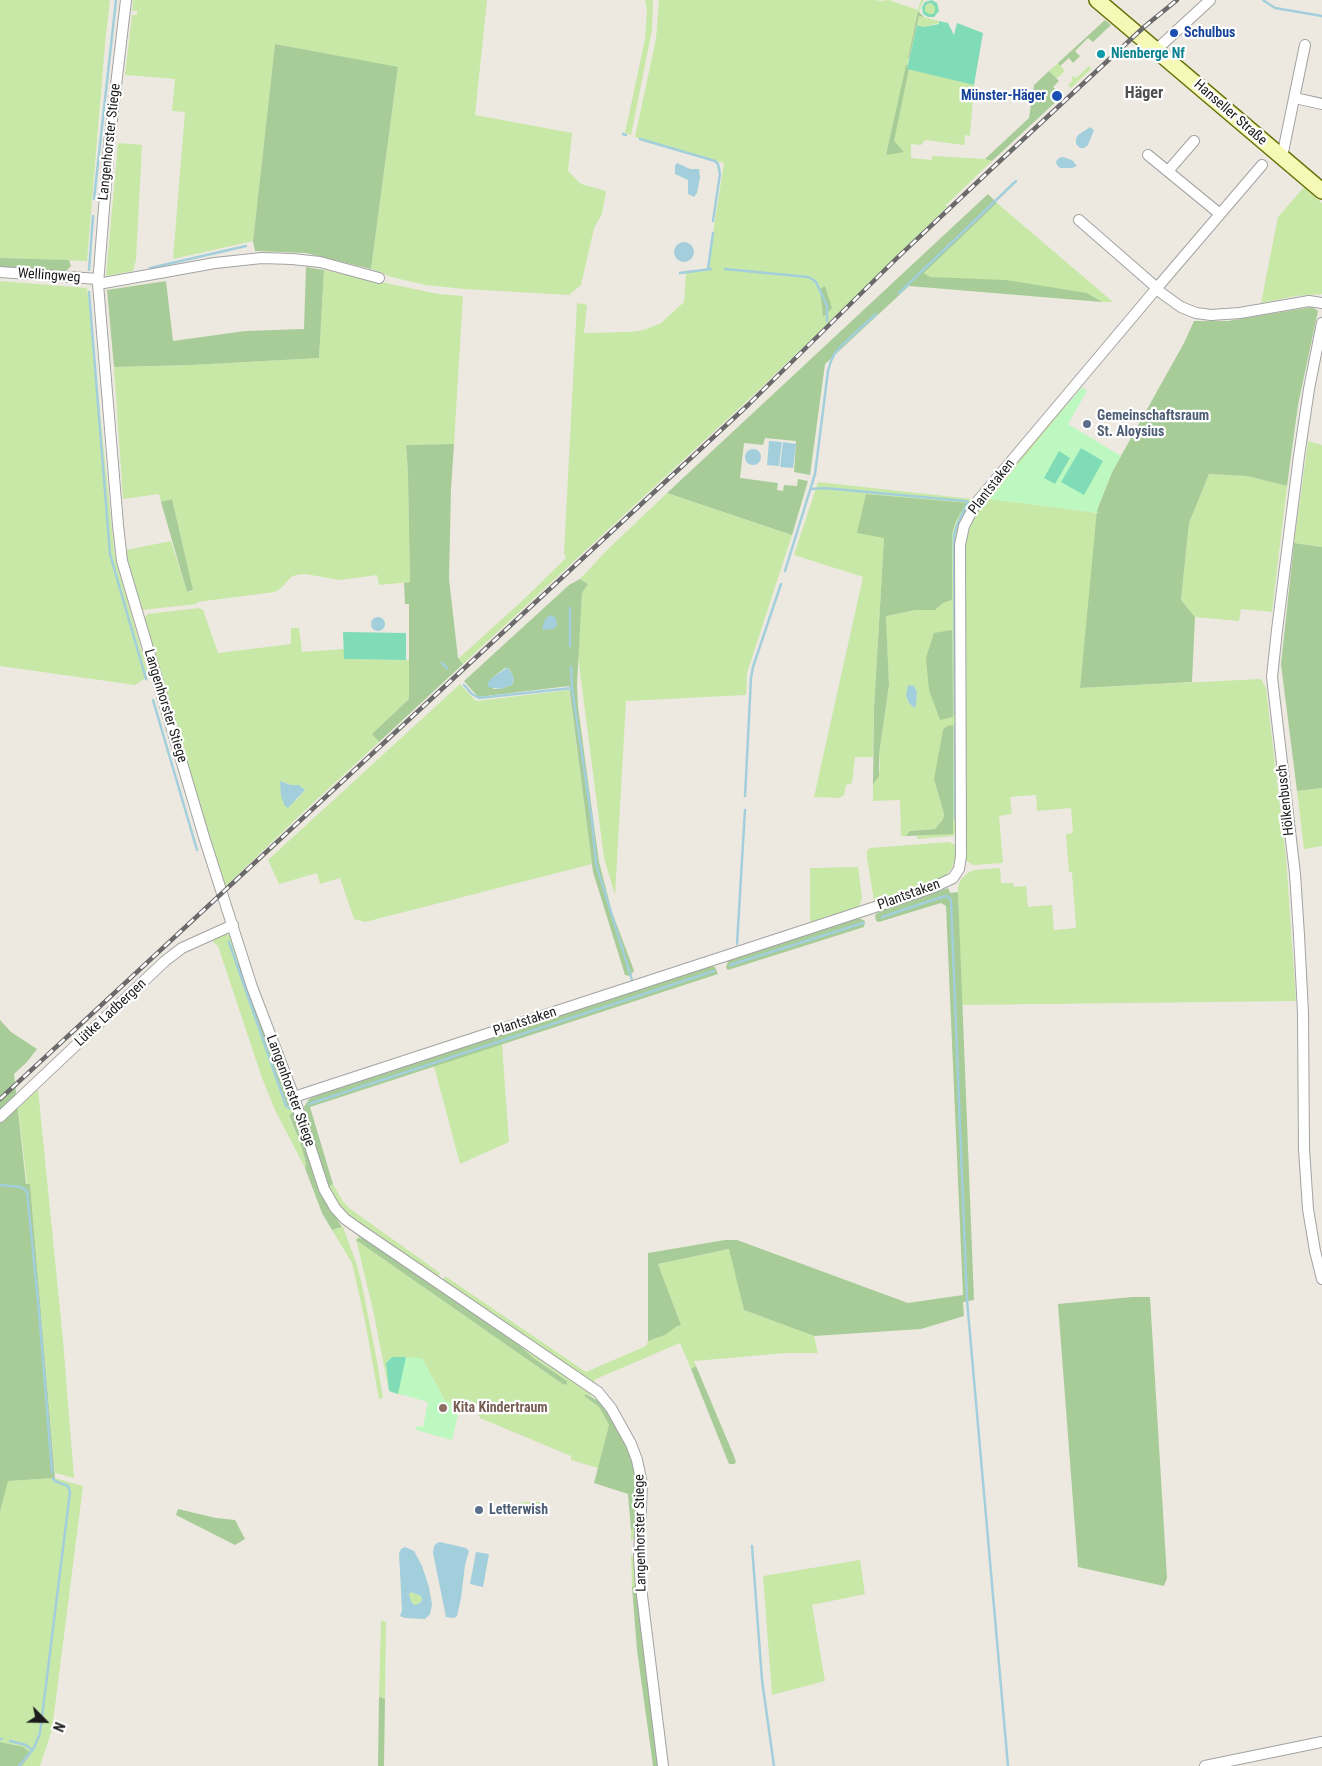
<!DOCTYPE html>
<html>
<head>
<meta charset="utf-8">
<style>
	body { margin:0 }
	#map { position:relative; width:1322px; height:1766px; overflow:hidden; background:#ede9e1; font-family:"Roboto Condensed",sans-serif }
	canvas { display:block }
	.north { position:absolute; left:20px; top:1696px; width:50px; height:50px; -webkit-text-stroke:4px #fff; paint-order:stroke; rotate:113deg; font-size:14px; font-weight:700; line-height:20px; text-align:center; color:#1c1c1c }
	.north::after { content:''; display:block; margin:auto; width:18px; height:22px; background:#1c1c1c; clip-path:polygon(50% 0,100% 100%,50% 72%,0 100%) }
</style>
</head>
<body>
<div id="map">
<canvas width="1322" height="1766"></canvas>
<div class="north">N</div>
</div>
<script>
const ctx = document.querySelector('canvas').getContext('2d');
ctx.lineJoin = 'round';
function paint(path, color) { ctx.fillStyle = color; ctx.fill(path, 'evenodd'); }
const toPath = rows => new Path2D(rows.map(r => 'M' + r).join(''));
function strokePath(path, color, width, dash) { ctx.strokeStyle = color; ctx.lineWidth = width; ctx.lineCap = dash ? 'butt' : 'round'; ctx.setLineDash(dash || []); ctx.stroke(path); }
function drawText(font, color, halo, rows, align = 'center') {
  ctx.font = font + ' "Roboto Condensed",sans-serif'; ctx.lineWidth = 4.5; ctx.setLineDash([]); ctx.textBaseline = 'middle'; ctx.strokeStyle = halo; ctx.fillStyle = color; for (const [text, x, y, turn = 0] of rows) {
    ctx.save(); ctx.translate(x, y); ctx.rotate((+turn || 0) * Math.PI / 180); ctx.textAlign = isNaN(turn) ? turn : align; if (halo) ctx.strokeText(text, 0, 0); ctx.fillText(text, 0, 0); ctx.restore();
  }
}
const grass = toPath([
	[0,0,110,0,105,44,87,261,0,258],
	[133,0,487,0,475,115,572,133,568,171,581,184,606,191,602,214,594,228,581,285,569,295,464,289,426,285,391,277,371,269,398,68,275,44,253,241,173,259,185,112,172,111,175,79,125,75,132,15,137,15,137,11,132,11],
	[645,0,653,0,652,30,631,135,625,133,645,39,647,11],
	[659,0,876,0,880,1,889,0,918,10,921,0,924,0,921,5,920,11,918,11,908,58,909,59,886,154,903,152,893,141,909,69,974,85,970,136,965,135,964,145,925,140,921,145,911,144,911,158,932,160,932,156,934,156,985,159,992,161,946,205,947,207,762,387,463,664,458,659,522,601,566,558,564,553,577,303,587,305,584,333,629,332,644,330,661,323,684,302,686,272,707,271,724,163,635,137,656,39],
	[825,286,829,300,823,317,820,289],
	'924.5 9a5.5 5.5 0 1 1 11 0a5.5 5.5 0 1 1-11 0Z',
	[919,16,939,21,939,23,923,27,917,25],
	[1058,63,1065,71,1056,79,1049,71],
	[1089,66,1091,69,1071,88,1068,85,1073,80,1071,78,1073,76,1076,78],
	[118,143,142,145,136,260,133,271,106,276],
	[1304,187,1322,203,1322,294,1296,296,1261,303,1278,217],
	[997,203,1113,302,1102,302,1087,293,929,277,924,273],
	[324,270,438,294,463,296,454,444,406,445,408,473,410,582,379,585,377,575,340,580,305,574,296,575,291,577,281,588,275,592,197,602,197,604,142,610,140,609,127,567,126,550,171,541,187,592,193,591,172,499,161,502,159,494,123,499,114,367,192,365,319,358],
	[0,281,87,288,115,557,149,676,135,685,0,666],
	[1071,398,1072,399,991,499,1098,513,1080,688,1261,679,1266,688,1286,857,1296,1001,961,1005,958,887,961,879,968,873,974,870,1000,868,1001,883,1013,883,1014,887,1026,886,1028,907,1052,905,1054,930,1076,928,1072,872,1069,872,1066,834,1073,833,1071,808,1037,811,1036,795,1010,797,1012,814,999,816,1003,863,973,865,965,860,964,539,975,511],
	[1308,441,1322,445,1322,547,1294,543],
	[1209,474,1247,476,1287,486,1272,612,1241,609,1239,621,1195,617,1181,600,1189,523],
	[818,482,972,499,973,502,966,517,957,829,953,836,917,839,917,836,953,833,934,779,944,814,943,819,935,829,910,831,906,836,901,836,900,800,873,801,873,785,877,780,880,768,879,755,889,685,886,616,916,610,935,610,943,603,952,600,952,534,956,521,966,504,866,494,884,538,874,709,873,757,855,757,852,783,846,785,844,795,839,798,814,797,863,577,794,555],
	[914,686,917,692,916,705,914,708,909,703,906,696],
	[667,493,792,535,747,673,746,695,626,701,615,895,604,858,578,657,582,593,588,584,580,579,607,550],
	[199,608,203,610,218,653,291,644,291,628,299,628,302,652,344,649,345,659,409,660,409,699,373,734,379,742,299,816,225,887,212,850,143,619,148,614],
	[281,781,291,785,299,785,305,790,296,801],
	[460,684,476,701,569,690,592,864,365,922,354,919,340,878,320,884,317,873,279,884,268,860],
	[1322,788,1322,846,1304,849,1297,791],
	[949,842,955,845,956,857,952,868,943,879,877,902,874,901,867,858,867,851,870,848],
	[858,867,862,897,859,908,810,923,810,868],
	[225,934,232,936,253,1002,250,1004,256,1022,286,1104,290,1106,292,1104,294,1111,289,1114,289,1117,301,1145,306,1165,305,1168,275,1110,262,1078,218,946,213,942,215,938],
	[502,1044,509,1142,460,1164,434,1066],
	[38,1089,63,1340,74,1478,55,1473,30,1184,27,1184,18,1108],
	[333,1184,342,1200,349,1208,440,1273,439,1275,435,1276,342,1211,328,1187],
	[343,1227,357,1265,362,1285,377,1361,383,1398,379,1399,365,1321,352,1263,332,1230],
	[360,1235,366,1238,601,1399,621,1431,631,1450,637,1469,639,1491,639,1525,638,1531,632,1540,631,1541,631,1530,635,1528,637,1524,637,1479,633,1462,626,1444,613,1420,603,1405,593,1396,586,1394,584,1396,599,1407,609,1425,598,1468,571,1460,571,1456,480,1418,478,1413,480,1405,463,1399,460,1406,445,1401,422,1358,410,1358,401,1395,398,1394,406,1358,392,1357,386,1363,389,1391,373,1310,356,1239],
	[359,1238,366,1239,518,1344,532,1357,567,1381,567,1384,565,1384,564,1385,356,1240],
	[730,1249,744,1310,814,1336,818,1353,786,1353,694,1361,696,1366,691,1369,680,1343,596,1379,594,1381,610,1399,636,1445,645,1474,646,1494,644,1548,645,1583,667,1766,666,1766,644,1592,642,1566,645,1491,643,1473,635,1445,613,1406,597,1388,446,1285,443,1280,445,1276,586,1372,646,1346,648,1341,665,1335,676,1327,681,1325,658,1264],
	[55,1478,83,1486,52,1730,40,1766,22,1766,31,1755,24,1747,0,1742,0,1512,7,1481],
	[524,1502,540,1502,544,1506,546,1513,542,1515,518,1508,519,1504],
	[631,1554,634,1558,639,1589,632,1587],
	[860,1560,865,1594,812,1605,825,1681,772,1695,763,1576],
	[411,1592,421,1596,422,1600,420,1603,415,1605,412,1603,409,1595],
	[381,1620,386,1622,385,1699,383,1697,379,1698]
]);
const forest = toPath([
	[918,11,924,17,919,16,909,59,908,58],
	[1105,20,1111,25,1093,42,1088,38,1075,51,1080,56,1073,63,1069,58,1060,66,1058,63],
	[275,44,398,67,371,269,306,253,255,251,253,241],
	[906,65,908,65,907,69,909,69,894,141,904,152,886,155],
	[1049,71,1059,81,1053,87,1062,96,992,161,985,159,1029,118,1034,85],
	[988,194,997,203,924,273,930,277,1006,280,1087,293,1102,302,909,286,825,364,810,475,794,472,796,441,765,438,763,445,744,443,740,478,778,483,777,490,783,491,784,485,797,486,798,479,808,481,792,535,667,493],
	[0,258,69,260,71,266,65,272,0,267],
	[306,267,324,270,319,358,192,365,114,367,107,290,166,281,173,341,245,331,304,329],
	[825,286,832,308,823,317,820,289],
	[1312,307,1318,311,1298,405,1287,486,1247,476,1209,474,1189,523,1181,600,1195,617,1192,682,1080,688,1097,510,1112,472,1184,343,1194,321,1228,321],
	[454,444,451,488,449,579,458,658,463,664,379,742,372,734,409,699,409,604,405,604,404,583,410,582,408,473,406,445],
	[866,494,967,503,956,521,952,534,952,600,943,603,935,610,916,610,886,616,889,685,879,755,879,776,873,785,874,709,884,538,857,533],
	[172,499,193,590,187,592,161,502],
	[1294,543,1322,547,1322,788,1297,791,1281,664],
	[580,579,588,584,582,593,577,685,578,707,599,862,612,912,633,968,634,971,630,976,625,975,593,872,569,686,478,697,464,681,569,585],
	[505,668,509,668,513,676,514,680,512,685,500,689,493,689,493,677],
	[952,630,953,717,940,720,929,690,926,658,934,633],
	[953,725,953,834,906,836,910,831,935,829,943,819,944,814,934,779,943,730,947,726],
	[948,888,950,893,958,892,974,1300,963,1302,964,1316,921,1329,814,1336,744,1310,729,1249,658,1264,681,1325,676,1327,665,1335,648,1341,648,1253,725,1240,737,1240,908,1303,963,1295,946,906,941,903,879,922,876,921,875,915,881,910],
	[859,918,865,921,864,927,728,970,726,968,728,960],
	[239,963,251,995,249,997,248,997,237,967],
	[711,966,715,967,718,974,310,1107,333,1184,328,1187,305,1114,304,1107,309,1099,327,1091],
	[251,1002,253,1002,292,1104,290,1106,286,1105,279,1087,250,1004],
	[0,1020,11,1032,37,1049,27,1062,14,1074,26,1184,30,1184,55,1478,8,1481,0,1512],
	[294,1111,323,1198,342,1227,332,1230,322,1213,305,1168,306,1164,301,1145,289,1115],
	[359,1238,366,1239,518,1344,532,1357,567,1381,567,1385,565,1384,564,1385,356,1240],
	[1132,1297,1150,1297,1167,1578,1164,1586,1078,1567,1058,1304],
	[696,1366,734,1456,736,1462,734,1464,729,1464,691,1369],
	[586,1394,600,1402,608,1411,626,1444,633,1462,637,1492,636,1526,633,1529,631,1530,628,1494,594,1483,609,1425,599,1407,584,1396],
	[178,1509,216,1518,235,1520,245,1539,235,1545,176,1515],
	[635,1586,637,1587,660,1766,653,1766,637,1650,632,1587],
	[381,1697,385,1699,384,1766,378,1766,379,1698],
	[0,1742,24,1747,31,1754,22,1766,0,1766]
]);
const park = toPath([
	[1082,387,1087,391,1068,424,1121,456,1112,472,1097,510,1098,513,990,499],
	[392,1357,422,1358,445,1401,460,1406,452,1440,416,1430,417,1426,423,1427,428,1402,389,1391,386,1363]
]);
const pitch = toPath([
	[932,0,937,3,939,11,934,17,928,17,923,14,922,7,925,2],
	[931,3,935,7,935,11,933,14,929,14,925,11,925,7,927,4],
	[939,21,948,23,954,35,957,23,983,33,974,85,907,69,917,25,923,27,939,24],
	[1081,448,1103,461,1084,495,1061,482],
	[1059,451,1070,458,1055,484,1044,478],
	[343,632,406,633,406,660,344,659],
	[392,1357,406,1357,398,1394,389,1391,386,1363]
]);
const water = toPath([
	[1090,127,1094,130,1088,145,1084,148,1080,148,1076,144,1076,139,1078,135],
	[1063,157,1072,160,1077,166,1072,168,1060,168,1057,165,1056,161,1059,158],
	[677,163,690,169,699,169,700,177,697,193,694,197,688,194,688,180,675,174,675,166],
	'674 252a10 10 0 1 1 20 0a10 10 0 1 1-20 0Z',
	[769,441,782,442,779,466,767,465],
	[783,442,796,444,793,468,780,467],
	'745 457a8 8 0 1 1 16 0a8 8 0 1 1-16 0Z',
	[551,615,556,618,557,626,553,629,543,630,542,627,546,618],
	'371 624a7 7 0 1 1 14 0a7 7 0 1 1-14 0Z',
	[508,667,514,678,512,685,500,689,488,687,488,682,493,677],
	[908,685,914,686,917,692,916,705,914,708,909,703,906,696],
	[280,781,291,785,299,785,305,790,288,808,285,806,281,796],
	[440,1542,466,1548,469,1551,465,1565,461,1598,457,1616,454,1618,446,1617,433,1553,434,1546,437,1543],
	[405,1547,414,1551,422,1566,429,1587,432,1605,430,1614,425,1619,405,1618,400,1616,402,1610,399,1553,401,1549],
	[411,1592,421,1596,422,1600,420,1603,415,1605,412,1603,409,1595],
	[476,1552,489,1554,483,1587,470,1584]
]);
const stream = toPath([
	[1263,0,1275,8,1322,16],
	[623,134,626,135],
	[640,139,715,161,718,164,720,174,713,221],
	[94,199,116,0],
	[150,268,246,246],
	[708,269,713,233],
	[725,269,808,277,812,279,816,282,827,306,827,321],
	[89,270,93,216],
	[680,273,711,269],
	[89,292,110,554,146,679],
	[899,293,1016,181],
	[811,489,824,488,965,501,968,502,958,523,954,535,955,714],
	[785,571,815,474,828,371,831,361,835,353,842,345,876,314],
	[570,608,570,646],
	[442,663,447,668],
	[571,667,572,688,592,821,596,864,632,980],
	[464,685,472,694,479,698,572,688],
	[153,700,197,850],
	[955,725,955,819],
	[745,796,751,678,753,667,781,584],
	[882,917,942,897,947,896,950,898,951,902,967,1300,1008,1766],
	[229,942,284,1100,286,1106,291,1109],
	[737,944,745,810],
	[730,965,863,923],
	[309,1104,714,971],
	[0,1185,21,1187,27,1191,40,1323,52,1472],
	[752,1546,762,1680,774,1766],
	[0,1739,2,1739],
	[10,1741,26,1745,32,1750],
	[19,1766,34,1748,40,1733,70,1492,68,1486,55,1481,53,1478]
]);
const street = toPath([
	[126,0,109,145,98,284,118,525,122,561,204,837,252,987,294,1097,324,1189,335,1208,345,1219,362,1231,598,1392,611,1408,631,1444,637,1460,642,1484,639,1558,641,1587,663,1766],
	[1156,50,1210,0],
	[1295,98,1322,104],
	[1148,155,1220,214],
	[1280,156,1283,152,1305,45],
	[1168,171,1194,141],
	[1079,220,1157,288],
	[0,272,98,279],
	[98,284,215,263,262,258,292,259,320,262,379,278],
	[1156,289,1262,165],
	[1322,323,1309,389,1299,456,1277,630,1272,677,1295,874,1299,935,1303,1013,1304,1149,1308,1209,1315,1251,1322,1279],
	[294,1097,869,909,934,887,953,878,959,869,961,856,960,545,964,526,976,503,1156,289,1181,307,1196,313,1211,315,1240,313,1309,301,1322,303],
	[0,1117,165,961,182,948,233,925],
	[1205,1766,1322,1742]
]);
const secondary = toPath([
	[1097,0,1322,191]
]);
const rail = toPath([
	[0,1099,748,405,896,259,987,173,1144,27,1177,0]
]);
const markers = [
	[1174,33,5,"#1a4fb4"],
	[1101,54,5,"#0f9aa8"],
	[1057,96,6,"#1a4fb4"],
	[1087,424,5,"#5c6f8a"],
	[443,1408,5,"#8d6e63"],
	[479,1510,5,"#5c6f8a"]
];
const transitNames = [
	["Schulbus",1184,33],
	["Münster-Häger",1046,96,"right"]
];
const cultureNames = [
	["Nienberge Nf",1111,54]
];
const streetNames = [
	["Hanseller Straße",1230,113,41],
	["Langenhorster Stiege",110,142,-84],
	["Wellingweg",49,276,4],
	["Plantstaken",992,487,-52],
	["Langenhorster Stiege",165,706,73],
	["Hölkenbusch",1286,800,-96],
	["Plantstaken",909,895,-20],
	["Lütke Ladbergen",111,1013,-43],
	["Plantstaken",525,1022,-18],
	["Langenhorster Stiege",290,1091,70],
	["Langenhorster Stiege",641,1533,-91]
];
const serviceNames = [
	["Gemeinschaftsraum",1097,416],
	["St. Aloysius",1097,432],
	["Letterwish",489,1510]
];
const educationNames = [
	["Kita Kindertraum",453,1408]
];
const quarterNames = [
	["Häger",1144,94]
];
paint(grass, '#c8e8a7');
paint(forest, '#a7cc97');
paint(park, '#bef8c1');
paint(pitch, '#80dcb7');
paint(water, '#a2cfdb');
strokePath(stream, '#a2cfdb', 2.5);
strokePath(street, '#a3a3a3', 12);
strokePath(secondary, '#667006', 18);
strokePath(street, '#fff', 10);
strokePath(secondary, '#f6f8b5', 15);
strokePath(rail, '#6a6a6a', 4.5);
strokePath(rail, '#fff', 2.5, [8]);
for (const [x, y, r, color] of markers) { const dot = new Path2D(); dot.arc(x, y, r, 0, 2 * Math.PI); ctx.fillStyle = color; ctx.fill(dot); strokePath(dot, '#fff', 2); }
drawText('bold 14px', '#164399', '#fff', transitNames, 'left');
drawText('bold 14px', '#0d838f', '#fff', cultureNames, 'left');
drawText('14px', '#1c1c1c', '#fff', streetNames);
drawText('bold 14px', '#4e5e75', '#fff', serviceNames, 'left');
drawText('bold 14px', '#785e54', '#fff', educationNames, 'left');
drawText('bold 16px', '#4f4f4f', '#fff', quarterNames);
</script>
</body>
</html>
